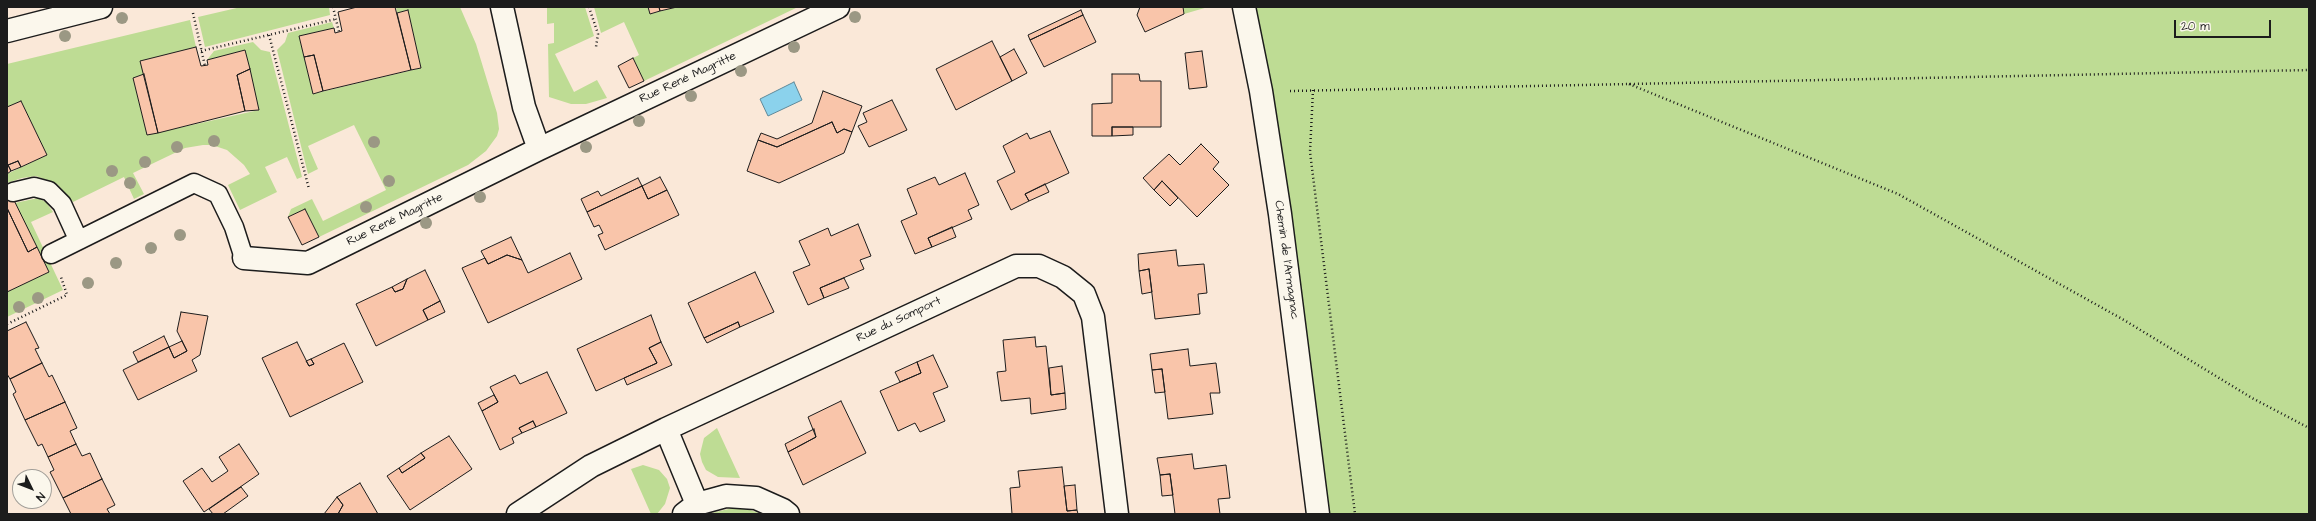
<!DOCTYPE html>
<html>
<head>
<meta charset="utf-8">
<style>
	body { margin:0 }
	#map { position:relative; width:2316px; height:521px; overflow:hidden; background:#fae8d8; font-family:"Architects Daughter",sans-serif }
	canvas { display:block }
	.frame { position:absolute; inset:0; border:8px solid #1c1c1c; pointer-events:none }
	.north { position:absolute; left:12px; top:469px; width:40px; height:40px; box-sizing:border-box; background:#fbf7ec; border:1px solid #a29f99; border-radius:50%; rotate:133deg; font-size:11px; font-weight:700; line-height:16px; text-align:center; color:#1c1c1c }
	.north::after { content:''; display:block; margin:auto; width:14px; height:18px; background:#1c1c1c; clip-path:polygon(50% 0,100% 100%,50% 72%,0 100%) }
	.scale { position:absolute; left:2174px; top:20px; width:97px; height:18px; box-sizing:border-box; border:2px solid #1c1c1c; border-top:0; padding-left:5px; font-size:12px; line-height:14px; white-space:nowrap; color:#1c1c1c; -webkit-text-stroke:3px #fbf7ec; paint-order:stroke }
</style>
</head>
<body>
<div id="map">
<canvas width="2316" height="521"></canvas>
<div class="frame"></div>
<div class="north">N</div>
<div class="scale">20 m</div>
</div>
<script>
const ctx = document.querySelector('canvas').getContext('2d');
ctx.lineJoin = 'round';
function paint(path, color) { ctx.fillStyle = color; ctx.fill(path, 'evenodd'); }
const toPath = rows => new Path2D(rows.map(r => 'M' + r).join(''));
function strokePath(path, color, width, dash) { ctx.strokeStyle = color; ctx.lineWidth = width; ctx.lineCap = dash ? 'butt' : 'round'; ctx.setLineDash(dash || []); ctx.stroke(path); }
function drawText(font, color, halo, rows, align = 'center') {
  ctx.font = font + ' "Architects Daughter",sans-serif'; ctx.lineWidth = 3.5; ctx.setLineDash([]); ctx.textBaseline = 'middle'; ctx.strokeStyle = halo; ctx.fillStyle = color; for (const [text, x, y, turn = 0] of rows) {
    ctx.save(); ctx.translate(x, y); ctx.rotate((+turn || 0) * Math.PI / 180); ctx.textAlign = isNaN(turn) ? turn : align; if (halo) ctx.strokeText(text, 0, 0); ctx.fillText(text, 0, 0); ctx.restore();
  }
}
const green = toPath([
	[241,7,329,7,330,15,205,47,198,17],
	[396,7,460,7,476,44,497,113,499,129,497,136,486,151,468,165,319,237,305,209,288,217,291,209,312,199,323,221,386,190,354,125,308,146,318,169,308,174,277,50,285,42,288,33,332,22,334,28,299,36,313,94,421,68,408,10,397,13],
	[547,7,585,7,594,36,555,54,574,92,597,80,607,98,586,104,571,104,549,97,548,44,554,43,554,23,547,24],
	[594,7,648,7,650,14,677,7,798,7,644,81,633,58,639,55,624,22,601,33],
	[1183,7,1208,7,1184,14],
	[1244,7,2309,7,2309,514,1318,514],
	[190,20,196,47,140,61,144,74,133,78,147,135,259,110,245,50,207,60,214,51,253,42,261,50,270,52,302,177,297,179,287,157,265,167,277,192,240,210,228,185,250,174,244,165,227,150,212,145,203,145,185,148,133,173,144,194,134,199,124,177,73,202,57,184,36,176,22,178,7,183,7,174,47,155,21,101,7,107,7,64],
	[38,198,46,202,53,212,31,222,63,290,7,317,7,292,49,272,15,203],
	[717,428,740,478,718,477,706,470,702,462,700,454,704,438],
	[643,465,659,470,667,479,670,488,665,504,657,514,651,514,631,469],
	[733,508,747,509,762,514,707,514]
]);
const water = toPath([
	[794,82,802,100,768,116,760,99,794,82]
]);
const building = toPath([
	[357,7,395,7,411,70,323,91,314,55,304,57,299,36,334,28,335,33,342,31,338,12,357,7],
	[648,7,659,7,660,11,650,14,648,7],
	[659,7,677,7,660,11,659,7],
	[1140,7,1183,7,1184,14,1145,32,1137,15,1140,7],
	[408,10,421,68,411,70,397,13,408,10],
	[1081,10,1083,15,1030,40,1028,35,1081,10],
	[1083,15,1096,42,1044,67,1030,40,1083,15],
	[992,41,1012,81,956,110,936,69,992,41],
	[196,47,201,66,208,65,207,60,245,50,250,69,237,75,245,111,158,133,140,61,196,47],
	[1014,49,1027,73,1012,81,1000,57,1014,49],
	[1202,51,1207,87,1189,89,1185,53,1202,51],
	[314,55,323,91,313,94,304,57,314,55],
	[633,58,644,81,629,88,618,66,633,58],
	[250,69,259,110,245,111,237,75,250,69],
	[144,74,158,133,147,135,133,78,144,74],
	[1112,74,1139,74,1140,81,1161,81,1161,127,1112,127,1112,136,1092,136,1092,104,1112,103,1112,74],
	[823,91,862,106,852,132,844,129,837,133,832,122,777,147,758,140,761,133,777,139,812,123,823,91],
	[892,100,907,130,869,147,858,126,867,122,863,113,892,100],
	[21,101,47,155,21,167,18,161,8,165,11,171,7,174,7,107,21,101],
	[832,122,837,133,844,129,852,132,844,153,779,183,747,171,758,140,777,147,832,122],
	[1112,127,1133,127,1133,135,1112,136,1112,127],
	[1050,131,1069,173,1025,194,1029,201,1011,210,997,181,1015,172,1003,146,1027,133,1030,139,1050,131],
	[1201,144,1219,162,1213,169,1229,185,1197,217,1162,181,1154,190,1143,178,1169,154,1180,165,1201,144],
	[18,161,21,167,11,171,8,165,18,161],
	[965,173,979,205,968,210,972,219,928,238,932,247,915,254,901,221,917,214,907,189,935,177,939,185,965,173],
	[660,177,667,190,648,199,642,186,660,177],
	[638,178,642,186,587,212,581,199,598,191,601,196,638,178],
	[1162,181,1178,198,1170,206,1154,190,1162,181],
	[1045,184,1049,192,1029,201,1025,194,1045,184],
	[7,186,37,247,28,252,7,208,7,186],
	[642,186,648,199,667,190,679,215,605,250,598,235,603,233,599,225,594,227,587,212,642,186],
	[7,208,28,252,37,247,49,272,7,292,7,208],
	[305,209,319,237,302,245,288,217,305,209],
	[858,224,871,256,860,260,864,269,820,288,824,298,808,305,793,272,810,265,799,241,828,228,831,236,858,224],
	[952,227,956,237,932,247,928,238,952,227],
	[511,237,522,260,507,255,488,264,481,251,511,237],
	[1176,250,1178,266,1204,264,1207,293,1198,294,1200,314,1155,319,1149,269,1139,271,1138,254,1176,250],
	[570,253,582,279,488,323,462,268,485,258,488,264,507,255,522,260,528,273,570,253],
	[1149,269,1152,292,1142,294,1139,271,1149,269],
	[425,270,440,301,423,310,428,320,376,346,356,304,392,287,395,292,403,289,407,279,425,270],
	[755,272,774,312,740,327,738,322,704,338,688,303,755,272],
	[844,278,849,288,824,298,820,288,844,278],
	[407,279,403,289,395,292,392,287,407,279],
	[440,301,445,312,428,320,423,310,440,301],
	[181,312,208,316,200,355,192,360,197,371,138,400,123,370,169,347,174,358,187,351,177,331,181,312],
	[651,315,661,342,649,348,657,363,596,391,577,349,651,315],
	[26,322,39,348,35,349,42,363,10,379,7,374,7,331,26,322],
	[738,322,740,327,707,343,704,338,738,322],
	[164,336,169,347,138,362,133,352,164,336],
	[1035,337,1036,347,1046,346,1051,395,1065,393,1066,409,1031,414,1030,398,1001,401,997,372,1006,371,1003,340,1035,337],
	[182,341,187,351,174,358,169,347,182,341],
	[297,342,309,366,314,364,311,359,344,343,363,382,290,417,262,358,297,342],
	[661,342,672,365,627,385,624,378,657,363,649,348,661,342],
	[1188,349,1190,366,1216,363,1220,393,1210,393,1213,414,1168,419,1162,369,1152,370,1150,354,1188,349],
	[933,355,948,387,933,393,945,421,920,432,915,423,898,431,880,391,921,373,917,362,933,355],
	[311,359,314,364,309,366,306,361,311,359],
	[917,362,921,373,900,382,895,372,917,362],
	[42,363,49,377,52,375,65,402,25,420,13,394,16,392,10,379,42,363],
	[1062,366,1065,393,1051,395,1049,368,1062,366],
	[1162,369,1165,392,1155,393,1152,370,1162,369],
	[547,372,567,413,536,427,533,421,519,428,522,433,512,438,514,443,500,450,482,411,498,402,490,387,515,375,520,384,547,372],
	[494,395,498,402,482,411,478,403,494,395],
	[841,401,866,453,803,485,788,452,816,437,808,417,841,401],
	[65,402,77,428,70,431,76,444,48,457,42,444,38,446,25,420,65,402],
	[533,421,536,427,522,433,519,428,533,421],
	[814,429,816,437,788,452,785,444,814,429],
	[449,436,472,469,410,510,387,476,399,468,402,473,425,458,421,453,449,436],
	[76,444,82,456,90,453,102,479,63,498,50,472,54,470,48,457,76,444],
	[239,444,259,474,204,512,183,481,202,468,212,482,228,471,219,457,239,444],
	[421,453,425,458,402,473,399,468,421,453],
	[1192,454,1194,469,1226,465,1230,498,1218,499,1220,514,1175,514,1170,474,1160,475,1157,458,1192,454],
	[1062,467,1067,511,1077,510,1078,514,1012,514,1010,488,1020,487,1018,471,1062,467],
	[1170,474,1173,495,1162,496,1160,475,1170,474],
	[102,479,115,505,107,509,110,514,71,514,63,498,102,479],
	[360,483,378,514,338,514,343,505,337,497,360,483],
	[1075,485,1077,510,1067,511,1064,486,1075,485],
	[241,487,248,496,223,514,213,514,209,509,241,487],
	[337,497,343,505,338,514,324,514,337,497]
]);
const path = toPath([
	[333,7,339,32],
	[589,7,598,34,596,47],
	[193,13,205,66],
	[269,35,309,189],
	[201,51,336,19],
	[1629,84,1898,194,2124,320,2252,398,2309,428],
	[1313,90,1310,152,1355,514],
	[1290,91,2309,70],
	[7,324,67,295,61,277]
]);
const lane = toPath([
	[13,192,34,187,49,191,62,204,78,239],
	[51,254,194,183,218,194,234,227,244,258]
]);
const street = toPath([
	[502,7,524,107,539,149],
	[1244,7,1261,91,1280,214,1318,514],
	[7,31,101,7],
	[244,258,308,263,539,149,838,7],
	[666,429,697,504],
	[518,514,591,466,666,429,1016,266,1039,266,1063,277,1084,294,1093,317,1117,514],
	[684,514,697,504,726,496,756,498,783,510,788,514]
]);
const trees = [
	[855,17],
	[122,18],
	[65,36],
	[794,47],
	[741,71],
	[691,96],
	[639,121],
	[214,141],
	[374,142],
	[177,147],
	[586,147],
	[145,162],
	[112,171],
	[389,181],
	[130,183],
	[480,197],
	[366,207],
	[426,223],
	[180,235],
	[151,248],
	[116,263],
	[88,283],
	[38,298],
	[19,307]
];
const streetNames = [
	["Rue René Magritte",688,78,-25],
	["Rue René Magritte",395,220,-26],
	["Chemin de l'Armagnac",1286,260,82],
	["Rue du Somport",899,320,-25]
];
paint(green, '#bedc94');
paint(water, '#8bd2ec');
strokePath(water, '#5f8999', 1);
paint(building, '#f9c5aa');
strokePath(building, '#1c1c1c', 1);
strokePath(lane, '#1c1c1c', 21);
strokePath(street, '#1c1c1c', 25);
strokePath(path, '#1c1c1c', 2.5, [1, 3]);
strokePath(lane, '#fbf7ec', 18);
strokePath(street, '#fbf7ec', 22);
ctx.fillStyle = '#9b9884';
for (const [x, y] of trees) { ctx.beginPath(); ctx.arc(x, y, 6, 0, 2 * Math.PI); ctx.fill(); }
drawText('12px', '#1c1c1c', '#fbf7ec', streetNames);
</script>
</body>
</html>
